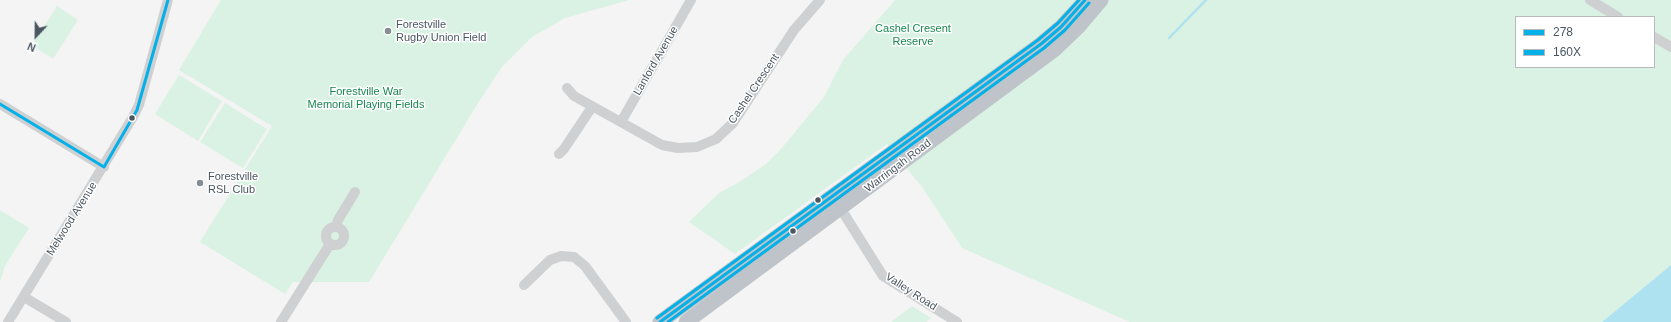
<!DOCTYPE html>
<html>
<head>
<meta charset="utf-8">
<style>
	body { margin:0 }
	#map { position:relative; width:1671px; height:322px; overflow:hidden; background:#f4f4f4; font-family:Helvetica,sans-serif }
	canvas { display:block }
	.legend { position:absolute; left:1515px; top:16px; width:140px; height:52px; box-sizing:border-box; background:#fff; border:1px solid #b7bbc0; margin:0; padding:5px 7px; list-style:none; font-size:12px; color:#4a5661 }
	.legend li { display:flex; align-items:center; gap:8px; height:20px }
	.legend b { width:20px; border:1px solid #b7bbc0 }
	.north { position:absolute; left:16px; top:16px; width:40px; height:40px; -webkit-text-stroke:3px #fff; paint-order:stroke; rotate:202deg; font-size:11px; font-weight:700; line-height:16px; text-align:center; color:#4a5661 }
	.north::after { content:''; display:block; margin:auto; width:14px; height:18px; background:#4a5661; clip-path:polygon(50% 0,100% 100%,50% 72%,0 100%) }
</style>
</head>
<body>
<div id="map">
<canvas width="1671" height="322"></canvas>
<ul class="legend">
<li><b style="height:5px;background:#04b0e8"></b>278</li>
<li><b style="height:5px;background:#04b0e8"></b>160X</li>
</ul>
<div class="north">N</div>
</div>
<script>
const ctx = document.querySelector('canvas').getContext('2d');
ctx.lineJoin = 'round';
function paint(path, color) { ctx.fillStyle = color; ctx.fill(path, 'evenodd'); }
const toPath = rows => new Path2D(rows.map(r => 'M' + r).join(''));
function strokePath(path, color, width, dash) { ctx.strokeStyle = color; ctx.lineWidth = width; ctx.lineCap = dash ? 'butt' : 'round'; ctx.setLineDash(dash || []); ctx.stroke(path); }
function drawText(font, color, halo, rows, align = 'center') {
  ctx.font = font + ' Helvetica,sans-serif'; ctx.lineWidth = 3; ctx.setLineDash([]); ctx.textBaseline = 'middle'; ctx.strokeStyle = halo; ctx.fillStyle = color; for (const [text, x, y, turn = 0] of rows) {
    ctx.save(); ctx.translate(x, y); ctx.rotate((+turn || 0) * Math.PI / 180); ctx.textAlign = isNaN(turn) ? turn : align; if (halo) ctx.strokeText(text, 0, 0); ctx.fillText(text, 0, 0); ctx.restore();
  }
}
const green = toPath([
	[221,0,629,0,565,18,532,37,502,67,483,95,369,282,293,282,285,294,200,242,272,126,179,70],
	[895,0,1671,0,1671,265,1602,322,1130,322,962,248,922,187,887,144,735,254,689,222,719,193,741,181,766,164,782,148,824,97,843,60],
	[1516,17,1654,17,1654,67,1516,67],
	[57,6,78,20,53,59,32,45],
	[179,75,222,101,198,141,155,114],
	[225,103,267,129,243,168,200,142],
	[0,210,29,228,5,266,0,282],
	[912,306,931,318,926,322,891,322]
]);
const water = toPath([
	[1671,265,1671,322,1602,322]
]);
const stream = toPath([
	[1169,38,1206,0]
]);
const minor = toPath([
	[1590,0,1618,17],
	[1654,37,1671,47],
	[567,88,574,96,662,145,678,148,697,147,716,139,733,123,794,30,820,0],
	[0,104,104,167],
	[621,122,691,0],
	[559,154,564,149,592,107],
	[841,209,883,276,957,322],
	'326 236a9 9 0 1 1 18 0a9 9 0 1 1-18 0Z',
	[336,227,338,220,355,192],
	[524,285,550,260,561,256,574,257,585,266,626,322],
	[24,297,66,322],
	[8,322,133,117,139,105,168,0],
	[281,322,330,244]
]);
const highway = toPath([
	[660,322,1041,44,1061,27,1079,8,1085,0],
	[686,322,1054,50,1079,26,1101,0]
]);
const bus1 = toPath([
	[0,104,104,167,137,110,168,0],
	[660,322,1041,44,1061,27,1085,0]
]);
const bus2 = toPath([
	[668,322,1044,48,1065,30,1089,3]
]);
const bus3 = toPath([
	[657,318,1038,40,1058,23,1079,0]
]);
const markers = [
	[388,31,4,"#868d94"],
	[132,118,3.5,"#4a5661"],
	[200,183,4,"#868d94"],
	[818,200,3.5,"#4a5661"],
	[793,231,3.5,"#4a5661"]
];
const poiNames = [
	["Forestville",396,25],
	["Rugby Union Field",396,38],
	["Forestville",208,177],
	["RSL Club",208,190]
];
const parkNames = [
	["Cashel Cresent",913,29],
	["Reserve",913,42],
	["Forestville War",366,92],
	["Memorial Playing Fields",366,105]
];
const streetNames = [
	["Lanford Avenue",656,61,-60],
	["Cashel Crescent",754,89,-56],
	["Warringah Road",898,166,-37],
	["Melwood Avenue",72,219,-58],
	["Valley Road",911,292,33]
];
paint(green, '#d9f2e3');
paint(water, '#aee2f0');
strokePath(stream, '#aee2f0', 2.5);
strokePath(minor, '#ced0d2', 10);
strokePath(highway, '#bec4c9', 15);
strokePath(bus1, '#04b0e8', 3);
strokePath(bus2, '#04b0e8', 3);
strokePath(bus3, '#04b0e8', 3);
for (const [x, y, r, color] of markers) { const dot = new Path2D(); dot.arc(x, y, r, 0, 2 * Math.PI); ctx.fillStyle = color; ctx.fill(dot); strokePath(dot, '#fff', 1.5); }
drawText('11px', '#4a5661', '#fff', poiNames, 'left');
drawText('11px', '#17864f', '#fff', parkNames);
drawText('11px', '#4a5661', '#fff', streetNames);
</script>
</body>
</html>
